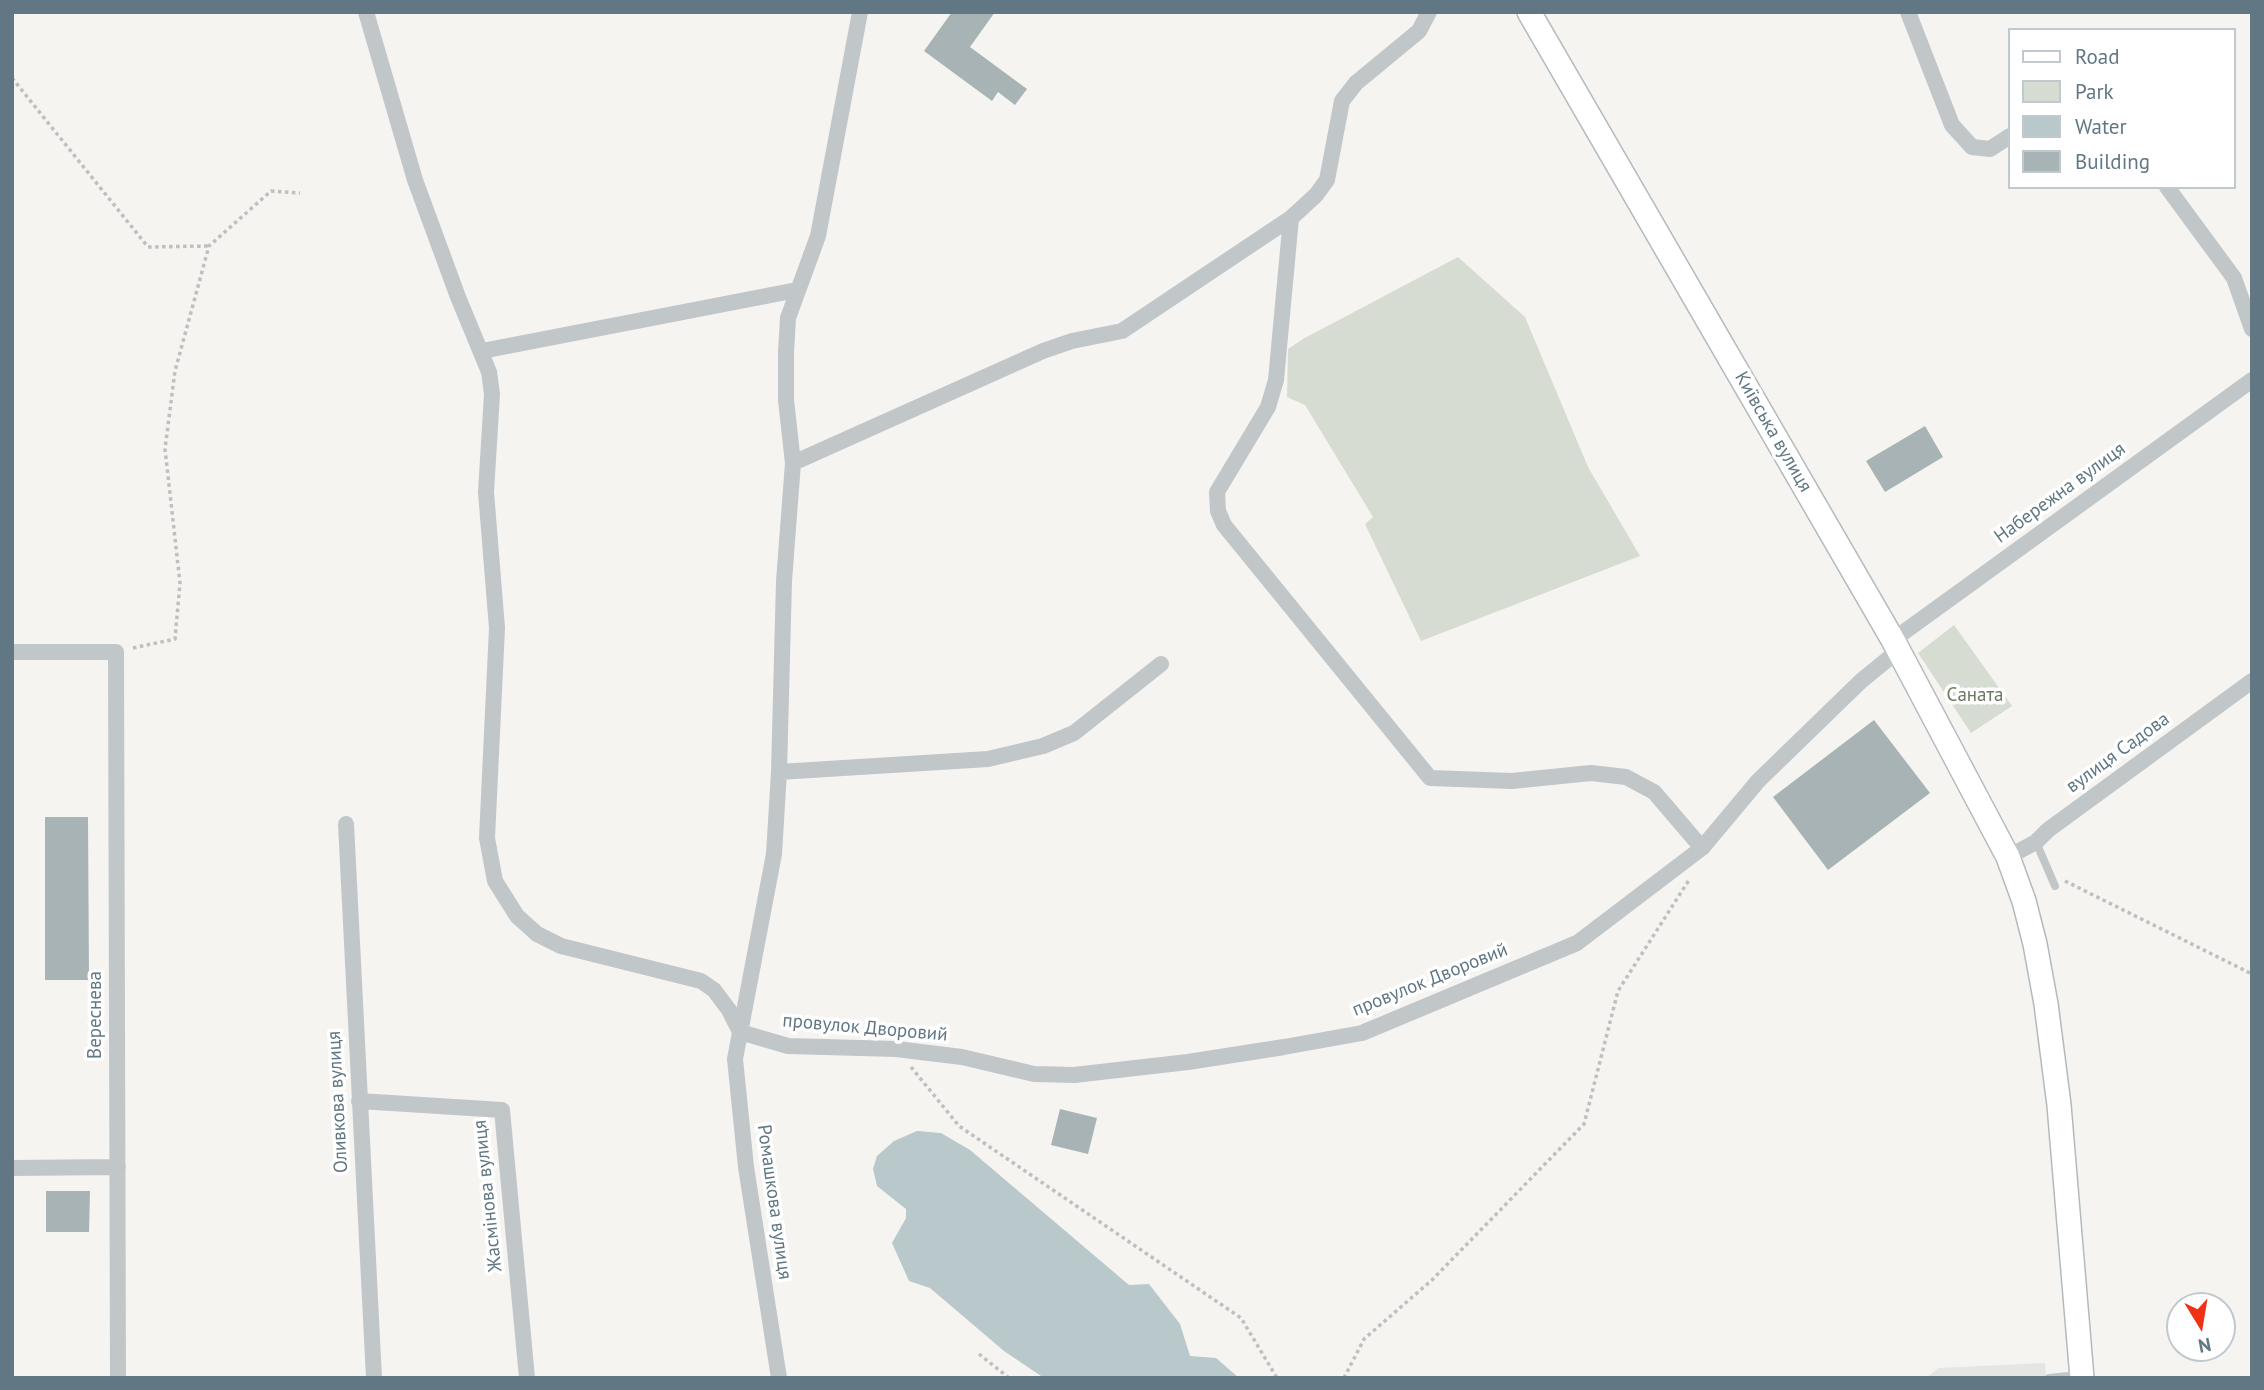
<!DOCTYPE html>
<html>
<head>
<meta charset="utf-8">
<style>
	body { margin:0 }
	#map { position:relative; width:2264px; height:1390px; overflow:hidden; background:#f5f4f0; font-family:"PT Sans",sans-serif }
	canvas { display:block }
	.frame { position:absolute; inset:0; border:14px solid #617884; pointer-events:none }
	.legend { position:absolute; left:2008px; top:28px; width:228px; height:161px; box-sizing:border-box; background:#fff; border:2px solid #c0c9ce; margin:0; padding:9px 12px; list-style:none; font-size:21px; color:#617884 }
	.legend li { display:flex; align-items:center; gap:14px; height:35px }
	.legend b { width:35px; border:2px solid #c0c9ce }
	.north { position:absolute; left:2166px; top:1292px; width:70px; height:70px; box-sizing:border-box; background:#fff; border:2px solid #c0c9ce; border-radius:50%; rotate:169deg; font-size:19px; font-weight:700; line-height:28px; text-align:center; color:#617884 }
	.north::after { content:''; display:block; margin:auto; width:24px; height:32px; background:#ef3116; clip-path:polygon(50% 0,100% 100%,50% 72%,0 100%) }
</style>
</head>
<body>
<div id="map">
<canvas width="2264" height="1390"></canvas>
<div class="frame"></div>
<ul class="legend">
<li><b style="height:9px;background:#fff"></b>Road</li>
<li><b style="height:19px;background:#d6dcd1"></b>Park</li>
<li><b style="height:19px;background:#b8c8cb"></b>Water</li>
<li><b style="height:19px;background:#a8b3b6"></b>Building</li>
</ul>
<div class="north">N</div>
</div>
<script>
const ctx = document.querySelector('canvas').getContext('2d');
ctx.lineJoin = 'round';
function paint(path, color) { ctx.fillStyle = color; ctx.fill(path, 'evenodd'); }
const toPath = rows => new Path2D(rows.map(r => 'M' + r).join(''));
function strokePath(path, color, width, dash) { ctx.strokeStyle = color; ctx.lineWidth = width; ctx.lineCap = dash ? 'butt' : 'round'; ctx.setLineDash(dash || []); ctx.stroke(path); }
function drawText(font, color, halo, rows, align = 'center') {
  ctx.font = font + ' "PT Sans",sans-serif'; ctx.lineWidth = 7; ctx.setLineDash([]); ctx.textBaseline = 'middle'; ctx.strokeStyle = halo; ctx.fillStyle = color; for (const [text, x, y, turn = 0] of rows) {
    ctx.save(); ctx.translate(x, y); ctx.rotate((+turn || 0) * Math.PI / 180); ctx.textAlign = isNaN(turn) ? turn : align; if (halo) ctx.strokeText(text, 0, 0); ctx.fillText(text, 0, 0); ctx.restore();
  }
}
const built = toPath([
	[2045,1363,2046,1378,1926,1378,1938,1368]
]);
const green = toPath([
	[1458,257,1525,317,1588,467,1640,556,1421,641,1365,524,1373,517,1305,405,1287,397,1288,349,1303,339],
	[1954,625,2012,706,1971,733,1918,653]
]);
const water = toPath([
	[917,1131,941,1133,970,1150,1129,1285,1149,1284,1180,1324,1190,1356,1216,1358,1239,1378,1044,1378,1004,1351,930,1288,909,1281,892,1243,906,1218,906,1209,877,1186,873,1169,877,1156,894,1141]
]);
const building = toPath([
	[952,12,995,12,970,47,1027,89,1015,105,998,92,992,101,924,51],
	[1925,426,1943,457,1885,492,1866,461],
	[1874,720,1930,793,1828,870,1773,797],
	[45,817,88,817,89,980,45,980],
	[1060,1109,1097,1118,1088,1154,1051,1145],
	[46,1191,90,1191,89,1232,46,1232]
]);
const path = toPath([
	[12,78,148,247,209,246],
	[133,648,175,639,180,583,165,449,175,371,209,246,271,191,300,193],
	[2065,881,2252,974],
	[911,1067,959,1126,1241,1318,1277,1378],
	[979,1354,1009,1378],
	[1344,1378,1364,1339,1432,1280,1584,1124,1618,991,1689,880]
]);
const lane = toPath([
	[2036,842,2055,886],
	[2049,1378,2078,1375]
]);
const street = toPath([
	[366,12,415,180,458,297,489,372,492,394,486,492,497,628,487,838,495,881,517,916,537,934,561,946,701,981,714,990,729,1010,740,1032],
	[1908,12,1952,125,1972,147,1990,149,2010,136],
	[2167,187,2234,278,2252,329],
	[1291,218,1276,380,1268,407,1217,492,1218,511,1224,525,1430,778,1512,781,1591,773,1626,777,1654,792,1702,848],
	[482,351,797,290],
	[793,463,1043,351,1072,341,1122,331,1291,218,1316,195,1327,180,1342,101,1356,83,1419,31,1429,12],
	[1893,640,2252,380],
	[12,652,116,652,118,1378],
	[779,772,988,759,1043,746,1074,733,1161,664],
	[346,824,374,1378],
	[2008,857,2036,842,2048,830,2252,681],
	[740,1032,788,1046,896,1049,962,1057,1034,1074,1074,1075,1188,1062,1284,1047,1362,1033,1577,943,1702,848,1758,781,1861,681,1899,650],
	[359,1101,502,1110,527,1378],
	[12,1168,118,1167],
	[779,1378,746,1167,735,1059,774,854,779,772,784,581,793,463,786,400,786,352,788,318,818,236,860,12]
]);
const secondary = toPath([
	[1529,12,1893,640,2008,857,2024,901,2035,944,2046,1004,2059,1105,2082,1378]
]);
const streetNames = [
	["Київська вулиця",1773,432,60],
	["Набережна вулиця",2060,493,-36],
	["вулиця Садова",2118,753,-36],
	["провулок Дворовий",1430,980,-22],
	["Вереснева",96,1015,-90],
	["провулок Дворовий",865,1028,5],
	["Оливкова вулиця",338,1102,-93],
	["Жасмінова вулиця",488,1196,-96],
	["Ромашкова вулиця",774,1202,82]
];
const parkNames = [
	["Саната",1975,696]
];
paint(built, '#e5e6e4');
paint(green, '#d6dcd1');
paint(water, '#b8c8cb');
paint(building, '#a8b3b6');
strokePath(secondary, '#b3babd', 26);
strokePath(path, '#bdbfc1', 3.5, [3.5, 3.5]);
strokePath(lane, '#c1c6c9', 8);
strokePath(street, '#c1c6c9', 16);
strokePath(secondary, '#fff', 23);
drawText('19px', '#617884', '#fff', streetNames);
drawText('19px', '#697a61', '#fff', parkNames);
</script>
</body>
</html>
